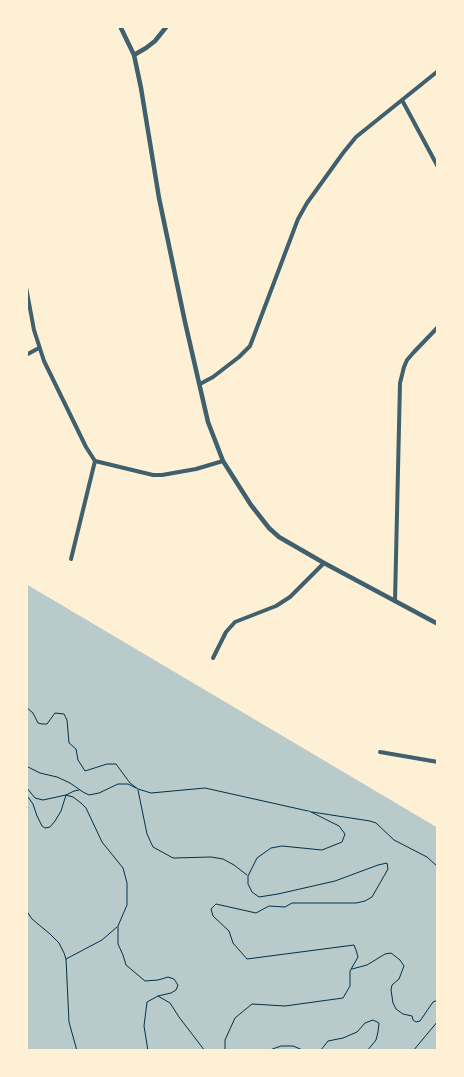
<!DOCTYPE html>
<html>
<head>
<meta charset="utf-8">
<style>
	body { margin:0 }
	#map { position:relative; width:464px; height:1077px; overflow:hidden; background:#fdf0d5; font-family:Barlow,sans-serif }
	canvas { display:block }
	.frame { position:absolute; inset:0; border:28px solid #fdf0d5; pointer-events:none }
</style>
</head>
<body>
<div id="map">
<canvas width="464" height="1077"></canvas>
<div class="frame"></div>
</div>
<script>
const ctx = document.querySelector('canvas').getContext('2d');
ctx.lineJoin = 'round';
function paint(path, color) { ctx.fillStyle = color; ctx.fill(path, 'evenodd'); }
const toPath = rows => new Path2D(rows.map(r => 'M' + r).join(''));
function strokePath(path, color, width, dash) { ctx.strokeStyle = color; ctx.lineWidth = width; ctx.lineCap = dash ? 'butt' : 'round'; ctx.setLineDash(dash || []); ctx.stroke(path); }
const green = toPath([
	[26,584,438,828,438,1051,26,1051]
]);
const path = toPath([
	[26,707,33,713,38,723,42,724,47,724,55,713,64,714,67,720,69,743,76,749,78,760,85,771,107,764,116,764,130,783,138,789,151,793,205,788,308,811],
	[26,766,40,773,57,777,70,783,83,792,89,795,99,793,118,784,128,784,136,788],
	[26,787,35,798,43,800,66,795,74,791,79,790],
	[138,790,147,834,153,847,173,858,211,857,223,859,234,865,247,875],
	[26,797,28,797,33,804,37,816,42,826,45,828,50,827,55,821,61,811,66,795,73,797,81,803,86,808,102,842,123,868,127,883,127,905,118,926,118,944,123,955,126,965,145,981,158,980,168,977,174,979,178,985,176,990,171,993,158,996],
	[312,812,370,821,376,823,394,840,427,857,438,867],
	[26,910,32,919,50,934,59,943,64,953,66,959,69,1022,77,1051],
	[66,959,102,940,117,927],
	[352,969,367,965,385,954,391,953,400,960,404,966,399,979,392,985,391,990,393,1003,396,1009,403,1014,412,1016,413,1020,416,1022,420,1021,433,1002,438,1000],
	[148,1051,144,1026,147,1002,158,996,170,1003,179,1017,205,1051],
	[225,1051,225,1040,235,1018,252,1004,285,1006,343,998,350,986,350,971,358,957,356,950,354,945,247,959,233,943,229,931,213,916,211,909,216,904,256,913,269,906,285,907,292,903,356,903,365,901,372,897,388,869,387,863,378,865,335,881,278,894,259,897,252,892,248,884,248,876,257,858,271,848,282,846,322,850,342,842,345,834,339,826,309,811],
	[267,1051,281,1046,293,1046,305,1051],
	[319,1051,321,1050,328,1041,343,1038,357,1032,365,1023,373,1020,379,1023,378,1032,376,1040,367,1051],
	[413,1051,438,1021]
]);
const minor = toPath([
	[402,100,438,167],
	[26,287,34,330,44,361,86,447,95,461,71,559],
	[26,355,39,348],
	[200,384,213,377,239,357,250,346,298,219,307,203,343,153,356,137,438,71],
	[95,461,153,475,162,475,196,469,223,461],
	[395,601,400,383,404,367,407,360,414,352,438,327],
	[213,658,226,632,235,622,276,606,290,597,324,563],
	[380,752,438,762]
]);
const tertiary = toPath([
	[120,26,134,55,141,88,159,198,185,322,208,422,223,461,251,505,269,528,279,537,324,563,438,624],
	[134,55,146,48,155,41,167,26]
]);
paint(green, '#b9caca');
strokePath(path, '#003049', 1);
strokePath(minor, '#3f606c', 4);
strokePath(tertiary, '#3f606c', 4.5);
</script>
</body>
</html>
